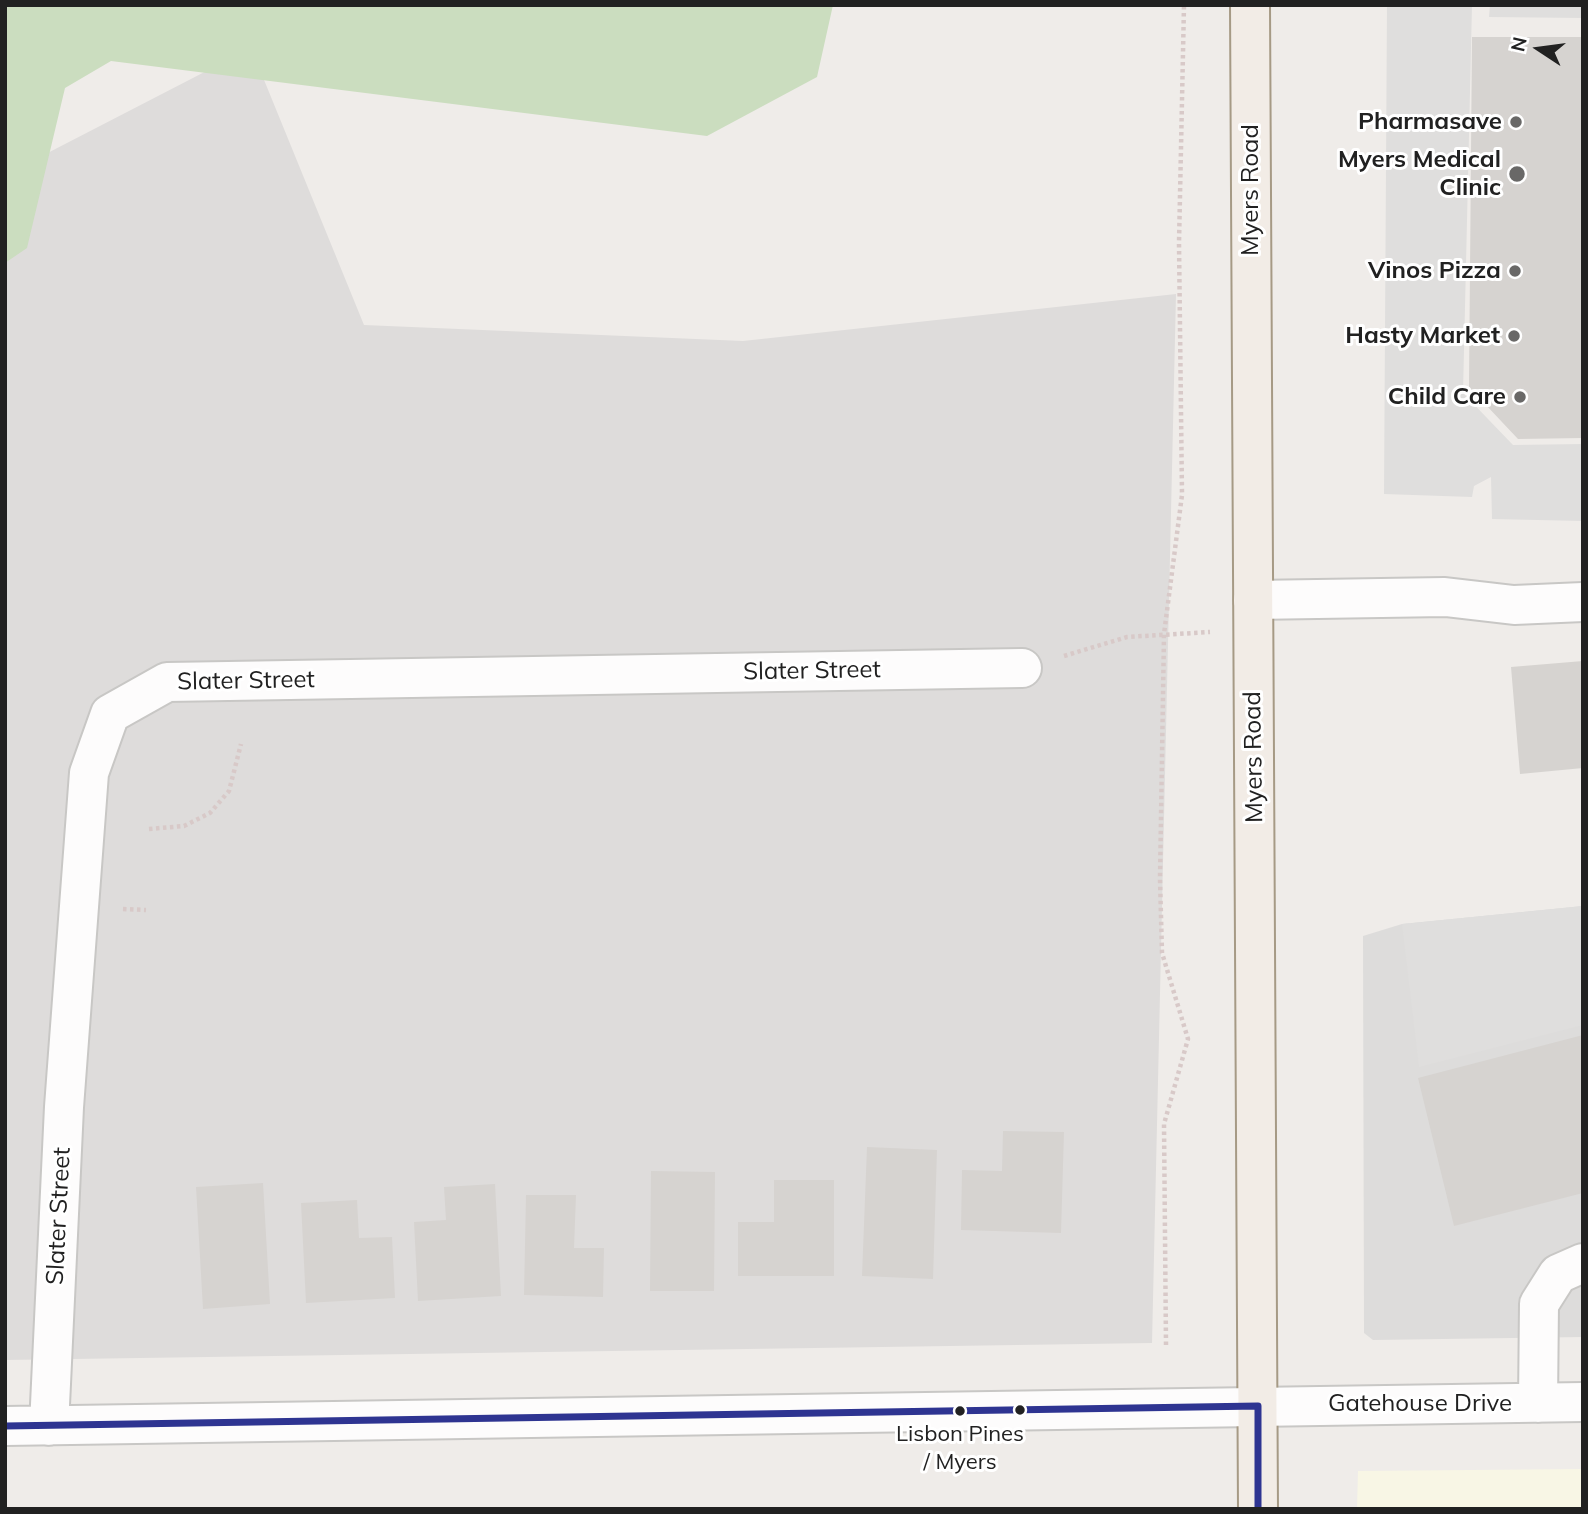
<!DOCTYPE html>
<html>
<head>
<meta charset="utf-8">
<style>
	body { margin:0 }
	#map { position:relative; width:1588px; height:1514px; overflow:hidden; background:#efece9; font-family:Mulish,sans-serif }
	canvas { display:block }
	.frame { position:absolute; inset:0; border:7px solid #212121; pointer-events:none }
	.north { position:absolute; left:1504px; top:14px; width:70px; height:70px; -webkit-text-stroke:5px #fff; paint-order:stroke; rotate:283deg; font-size:19px; font-weight:700; line-height:28px; text-align:center; color:#212121 }
	.north::after { content:''; display:block; margin:auto; width:24px; height:32px; background:#212121; clip-path:polygon(50% 0,100% 100%,50% 72%,0 100%) }
</style>
</head>
<body>
<div id="map">
<canvas width="1588" height="1514"></canvas>
<div class="frame"></div>
<div class="north">N</div>
</div>
<script>
const ctx = document.querySelector('canvas').getContext('2d');
ctx.lineJoin = 'round';
function paint(path, color) { ctx.fillStyle = color; ctx.fill(path, 'evenodd'); }
const toPath = rows => new Path2D(rows.map(r => 'M' + r).join(''));
function strokePath(path, color, width, dash) { ctx.strokeStyle = color; ctx.lineWidth = width; ctx.lineCap = dash ? 'butt' : 'round'; ctx.setLineDash(dash || []); ctx.stroke(path); }
function drawText(font, color, halo, rows, align = 'center') {
  ctx.font = font + ' Mulish,sans-serif'; ctx.lineWidth = 6; ctx.setLineDash([]); ctx.textBaseline = 'middle'; ctx.strokeStyle = halo; ctx.fillStyle = color; for (const [text, x, y, turn = 0] of rows) {
    ctx.save(); ctx.translate(x, y); ctx.rotate((+turn || 0) * Math.PI / 180); ctx.textAlign = isNaN(turn) ? turn : align; if (halo) ctx.strokeText(text, 0, 0); ctx.fillText(text, 0, 0); ctx.restore();
  }
}
const residential = toPath([
	[251,48,364,325,743,341,1176,294,1152,1343,5,1360,5,175]
]);
const education = toPath([
	[1583,1469,1583,1509,1357,1509,1358,1471]
]);
const religious = toPath([
	[1583,906,1583,1337,1373,1340,1364,1333,1363,936,1402,924]
]);
const forest = toPath([
	[5,5,833,5,817,77,707,136,111,61,65,88,27,248,5,263]
]);
const parking = toPath([
	[1387,5,1472,5,1463,393,1513,445,1583,444,1583,521,1492,519,1491,477,1474,486,1472,497,1384,494],
	[1490,5,1583,5,1583,18,1489,17],
	[1583,906,1583,1025,1419,1067,1402,924]
]);
const building = toPath([
	[1472,37,1583,37,1583,438,1518,439,1469,387],
	[1583,661,1583,768,1520,774,1511,667],
	[1583,1035,1583,1193,1454,1226,1418,1078],
	[1003,1131,1064,1132,1061,1233,961,1230,962,1170,1002,1171],
	[867,1147,937,1150,933,1279,862,1276],
	[651,1171,715,1172,714,1291,650,1291],
	[774,1180,834,1180,834,1276,738,1276,738,1222,774,1222],
	[263,1183,270,1304,203,1309,196,1187],
	[495,1184,501,1296,418,1301,414,1222,446,1220,444,1187],
	[526,1195,576,1195,574,1248,604,1248,603,1297,524,1295],
	[357,1200,359,1238,392,1237,395,1298,306,1303,301,1203]
]);
const path = toPath([
	[1064,656,1127,637,1210,632],
	[149,829,184,826,210,813,229,791,241,744],
	[123,909,146,910],
	[1166,1345,1164,1124,1188,1039,1162,953,1160,879,1164,634,1182,495,1179,243,1184,5]
]);
const minor = toPath([
	[1253,600,1445,597,1514,605,1583,602],
	[1538,1403,1539,1304,1558,1274,1583,1263],
	[5,1426,1583,1402],
	[49,1426,64,1107,89,773,110,714,167,682,1022,668]
]);
const major = toPath([
	[1250,5,1258,1509]
]);
const bus1 = toPath([
	[1258,1406,1258,1509],
	[5,1426,1258,1406]
]);
const markers = [
	[1516,122,7,"#696867"],
	[1517,174,9,"#696867"],
	[1515,271,7,"#696867"],
	[1514,336,7,"#696867"],
	[1520,397,7,"#696867"],
	[1020,1410,6,"#212121"],
	[960,1411,6,"#212121"]
];
const busNames = [
	["Lisbon Pines",960,1434],
	["/ Myers",960,1462]
];
const poiNames = [
	["Pharmasave",1502,122],
	["Myers Medical",1501,160],
	["Clinic",1501,188],
	["Vinos Pizza",1501,271],
	["Hasty Market",1500,336],
	["Child Care",1506,397]
];
const streetNames = [
	["Myers Road",1251,190,-90],
	["Slater Street",812,671,-1],
	["Slater Street",246,681,-1],
	["Myers Road",1254,757,-91],
	["Slater Street",59,1216,-87],
	["Gatehouse Drive",1420,1404]
];
paint(residential, '#dedcdb');
paint(education, '#f8f6e5');
paint(religious, '#dddcdb');
paint(forest, '#cbddbf');
paint(parking, '#dfdedd');
paint(building, '#d6d3d0');
strokePath(minor, '#c8c7c5', 42);
strokePath(major, '#a69a85', 42);
strokePath(path, '#d8c9c8', 4.5, [3.5, 3.5]);
strokePath(minor, '#fdfcfc', 38);
strokePath(major, '#f2ece6', 38);
strokePath(bus1, '#2e3491', 7);
for (const [x, y, r, color] of markers) { const dot = new Path2D(); dot.arc(x, y, r, 0, 2 * Math.PI); ctx.fillStyle = color; ctx.fill(dot); strokePath(dot, '#fff', 2.5); }
drawText('22px', '#212121', '#fff', busNames);
drawText('bold 24px', '#212121', '#fff', poiNames, 'right');
drawText('24px', '#212121', '#fff', streetNames);
</script>
</body>
</html>
